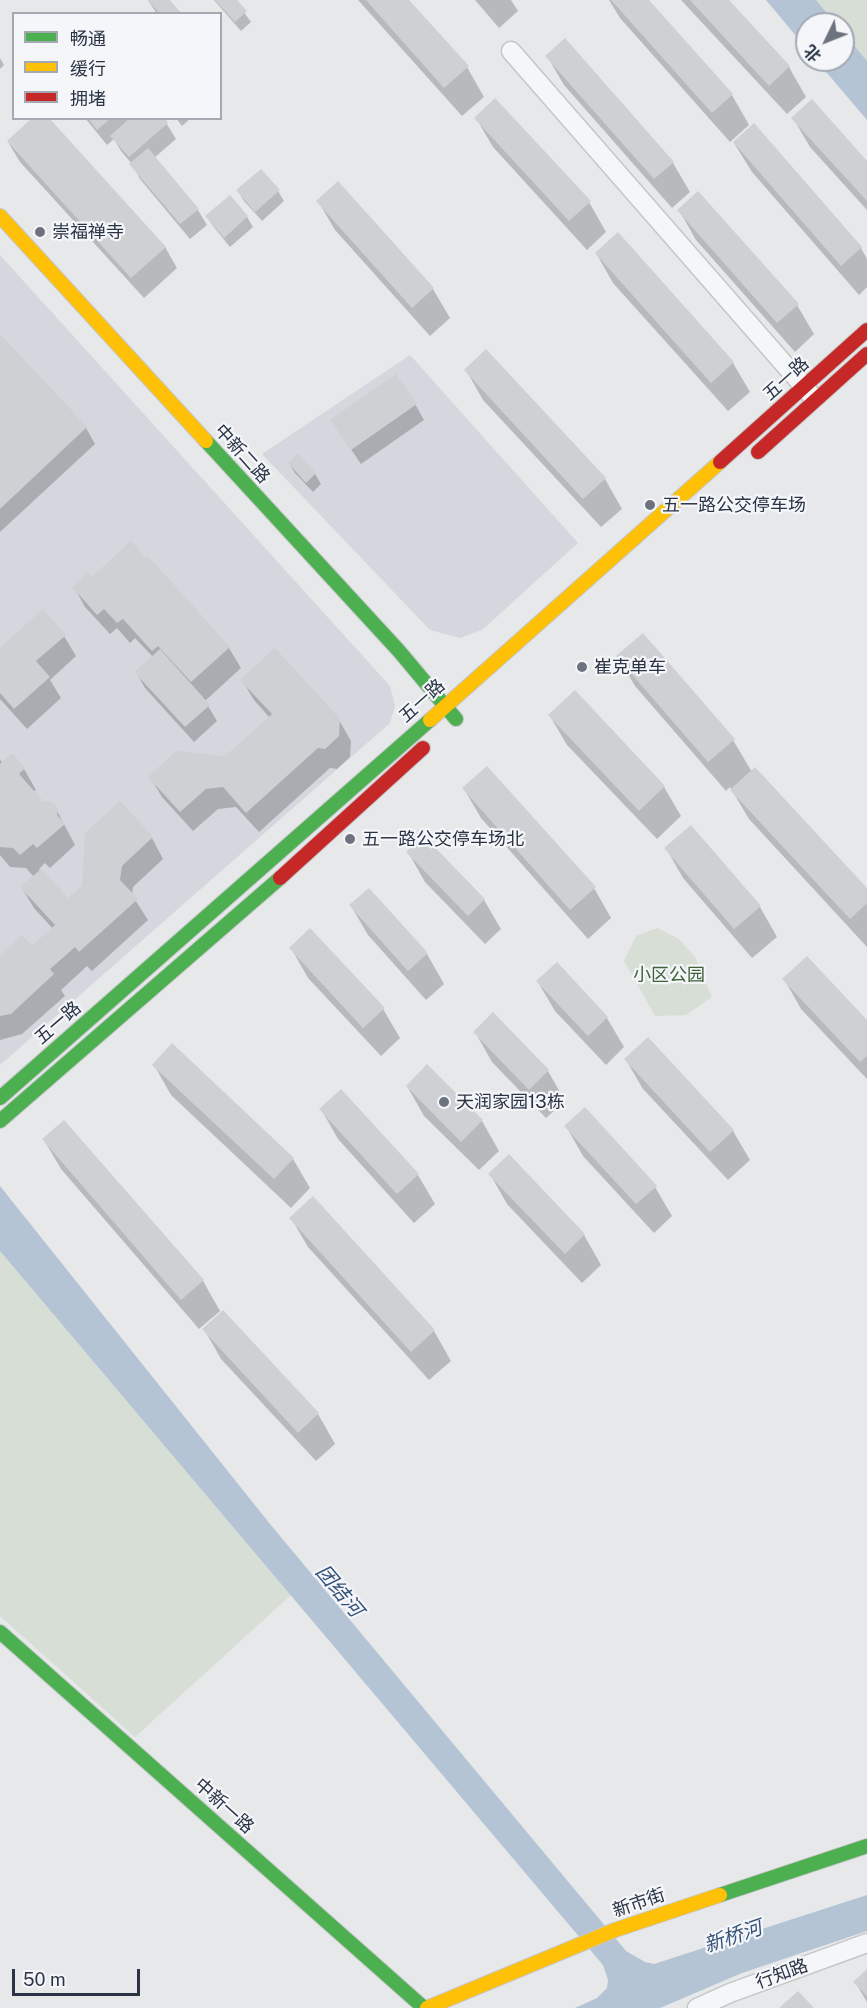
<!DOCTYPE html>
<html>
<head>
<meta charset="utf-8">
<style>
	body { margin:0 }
	#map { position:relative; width:867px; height:2008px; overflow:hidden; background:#e6e8ea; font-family:"Public Sans","Noto Sans SC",sans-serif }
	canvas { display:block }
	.legend { position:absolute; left:12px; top:12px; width:210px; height:108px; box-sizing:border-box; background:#f4f6f9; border:2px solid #a4a8b1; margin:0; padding:8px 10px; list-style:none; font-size:18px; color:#2b3445 }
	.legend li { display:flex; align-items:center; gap:12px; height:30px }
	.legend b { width:30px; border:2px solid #a4a8b1 }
	.north { position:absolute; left:795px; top:12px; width:60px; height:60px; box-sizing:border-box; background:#f4f6f9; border:2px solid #a4a8b1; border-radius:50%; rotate:227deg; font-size:16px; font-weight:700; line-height:24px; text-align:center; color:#2b3445 }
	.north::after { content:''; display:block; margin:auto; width:21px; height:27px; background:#6c737f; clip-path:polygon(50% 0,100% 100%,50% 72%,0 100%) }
	.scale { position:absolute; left:12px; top:1969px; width:128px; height:27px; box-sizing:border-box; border:3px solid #2b3445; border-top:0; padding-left:8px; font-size:18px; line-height:21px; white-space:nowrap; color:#2b3445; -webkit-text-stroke:4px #f4f6f9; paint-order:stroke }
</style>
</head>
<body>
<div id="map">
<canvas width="867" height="2008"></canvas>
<ul class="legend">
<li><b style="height:8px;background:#4caf50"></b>畅通</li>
<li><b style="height:8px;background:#ffc107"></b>缓行</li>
<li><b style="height:8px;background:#c62828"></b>拥堵</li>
</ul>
<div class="north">北</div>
<div class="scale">50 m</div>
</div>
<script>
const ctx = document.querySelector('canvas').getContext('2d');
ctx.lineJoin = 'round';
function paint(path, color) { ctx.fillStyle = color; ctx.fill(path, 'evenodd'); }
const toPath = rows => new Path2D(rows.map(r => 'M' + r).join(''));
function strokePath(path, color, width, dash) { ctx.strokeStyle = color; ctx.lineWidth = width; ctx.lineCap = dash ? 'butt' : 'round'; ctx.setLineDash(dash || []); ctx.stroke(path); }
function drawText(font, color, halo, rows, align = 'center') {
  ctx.font = font + ' "Public Sans","Noto Sans SC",sans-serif'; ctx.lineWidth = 4.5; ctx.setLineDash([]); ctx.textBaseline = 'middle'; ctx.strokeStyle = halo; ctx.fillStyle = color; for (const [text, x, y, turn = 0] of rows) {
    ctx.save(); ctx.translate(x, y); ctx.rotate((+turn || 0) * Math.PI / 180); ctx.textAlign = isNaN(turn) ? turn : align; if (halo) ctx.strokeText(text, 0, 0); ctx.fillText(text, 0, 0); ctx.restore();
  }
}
const built = toPath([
	[0,255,390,686,395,706,390,723,0,1065],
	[410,355,578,543,482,630,460,638,430,630,262,454]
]);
const green = toPath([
	[816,0,867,0,867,61,843,32,843,24,836,24],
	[657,928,679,939,695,957,712,997,686,1015,655,1016,624,961,636,936],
	[0,1251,291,1595,135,1737,0,1616]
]);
const water = toPath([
	[766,0,816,0,836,24,807,24,807,49],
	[843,32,867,61,867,120,816,60,843,60],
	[0,1186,270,1524,626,1951,645,1962,654,1964,867,1895,867,1931,742,1973,660,2008,575,2008,597,1998,607,1988,608,1980,603,1965,0,1251]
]);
const shadow = toPath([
	[148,0,168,0,180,14,157,14],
	[214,0,235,0,251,22,241,31],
	[358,0,407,0,467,67,484,97,462,116],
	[475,0,511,0,518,11,499,28],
	[609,0,647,0,732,95,749,125,730,142,620,18],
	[681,0,727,0,789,67,806,97,787,114],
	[565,40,673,163,690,192,672,208,564,85,547,56],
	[0,58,4,65,0,69],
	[85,118,163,118,176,139,154,158,198,210,207,225,190,239,140,179,132,164,121,151,114,139,107,145],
	[176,118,191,118,182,126],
	[476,118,589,202,606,232,587,250,493,147],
	[793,118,867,163,867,210,810,147],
	[754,126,861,248,867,259,867,287,859,295,752,172,734,143],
	[8,142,165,247,177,268,144,298,20,162],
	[238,191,278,191,284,201,262,221,244,201],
	[229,197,247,217,253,227,230,247,213,226,207,217],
	[318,201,433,289,450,318,430,336,335,230],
	[679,210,797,305,814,334,795,352,696,240],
	[596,253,733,363,750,392,728,411,613,283],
	[0,336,86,428,95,444,0,532],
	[466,370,605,479,622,509,601,527,483,400],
	[415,404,424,420,361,464,332,421],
	[298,456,315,474,321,484,313,492,295,473,289,463],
	[92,579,229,648,241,668,205,701,217,721,194,742,145,688,136,672,153,657,135,638,130,643,117,628,110,634,85,607,74,587],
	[64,636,76,656,50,680,61,698,27,729,0,699,0,649],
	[618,657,733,740,752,772,867,891,867,947,749,819,730,787,726,791,635,686],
	[242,680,339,720,351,741,350,757,337,769,330,768,259,832,236,807,218,809,193,831,162,797,150,777,226,758,270,718,254,700],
	[550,716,664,787,681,816,657,839,567,745],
	[11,755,24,769,36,790,33,792,43,802,56,809,75,845,50,868,45,863,39,869,68,900,152,838,163,859,133,887,132,895,148,920,92,971,87,966,61,990,65,996,22,1034,0,1040,0,957,32,948,53,929,34,908,22,888,34,877,26,868,10,867,0,855,0,759,2,763],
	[464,789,594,888,611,918,588,939,481,818],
	[666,848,760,907,777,937,752,958,683,878],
	[408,852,484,900,501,929,485,944,425,882],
	[369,890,427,954,444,984,426,1000,368,935,351,906],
	[291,948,383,1009,400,1038,381,1056,308,978],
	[784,979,867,1022,867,1079,801,1009],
	[538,982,607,1018,624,1047,606,1065,555,1011],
	[475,1032,548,1071,565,1101,546,1118,492,1062],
	[626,1060,733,1131,750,1160,728,1180,643,1089],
	[154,1065,293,1159,310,1188,291,1208,171,1095],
	[407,1086,482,1121,499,1151,479,1170,424,1116],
	[321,1109,418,1175,435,1204,414,1223,338,1139],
	[64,1122,203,1281,220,1311,199,1329,61,1169,44,1140],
	[566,1126,655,1187,672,1216,654,1233,583,1156],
	[509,1156,584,1235,601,1265,582,1283,507,1204,490,1174],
	[313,1198,434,1331,451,1361,429,1380,308,1247,291,1218],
	[223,1312,318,1414,335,1444,316,1461,221,1359,204,1329],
	[867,1971,867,2002,855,1982]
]);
const building = toPath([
	[148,0,170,0,182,14,160,14],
	[215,0,237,0,247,11,235,22],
	[366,0,409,0,469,66,444,88],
	[611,0,649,0,733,94,712,113],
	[690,0,729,0,790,66,769,86],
	[565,38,674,162,654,179,545,56],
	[495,98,591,201,569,221,474,118],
	[812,99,867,161,867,201,791,118],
	[32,118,49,118,166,247,131,278,7,141],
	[88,118,111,118,97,130],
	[130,118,165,118,168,123,129,157,110,136],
	[754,123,862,247,841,266,733,142],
	[148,148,199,209,180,224,129,164],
	[261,169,280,190,255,212,236,190],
	[338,181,434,288,412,308,316,201],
	[698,191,799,304,777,323,677,210],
	[230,195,248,216,224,238,205,216],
	[618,232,734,362,711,383,595,253],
	[0,334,87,427,0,509],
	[486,349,606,478,583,499,464,370],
	[396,374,417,404,351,450,330,420],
	[298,453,316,473,306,483,288,463],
	[131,541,146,558,148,556,230,647,191,682,158,646,152,651,123,619,117,623,104,609,97,615,72,587,88,572,92,577],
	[43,609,66,635,36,661,50,677,14,709,0,693,0,648],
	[643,633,735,739,708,762,616,656],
	[275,648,340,719,339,736,325,749,318,748,246,813,223,787,206,789,180,812,148,777,176,751,225,756,272,714,240,680],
	[160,649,210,705,185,727,134,672],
	[575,690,665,786,639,811,548,715],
	[12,753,25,768,19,774,43,801,51,801,58,808,57,815,65,824,37,848,33,844,20,855,13,848,0,847,0,764],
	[487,766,596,887,570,910,462,788],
	[755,767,867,888,867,903,850,919,730,790],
	[120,801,153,837,122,866,120,880,138,899,79,952,75,947,50,969,54,974,11,1014,0,1016,0,955,22,935,32,946,55,925,20,887,41,869,68,898,82,886,85,833],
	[691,825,761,906,734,929,664,848],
	[423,835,485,899,468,916,406,852],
	[369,888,428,953,408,971,349,905],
	[310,928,385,1008,363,1028,289,948],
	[807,956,867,1020,867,1056,860,1062,782,979],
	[557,962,608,1017,588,1036,536,981],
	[493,1012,549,1070,529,1090,473,1032],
	[648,1037,734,1130,710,1152,624,1059],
	[172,1043,294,1158,274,1179,152,1065],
	[427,1064,483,1120,461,1142,406,1086],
	[341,1089,419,1174,397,1194,319,1109],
	[585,1107,657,1186,636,1204,564,1126],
	[64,1120,204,1280,181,1300,42,1139],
	[509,1154,585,1234,565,1254,488,1174],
	[313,1196,435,1330,411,1352,289,1218],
	[223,1310,319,1413,298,1433,202,1329],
	[867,1969,867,1996,853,1982],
	[798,1991,814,2008,779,2008]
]);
const street = toPath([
	[511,51,812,396],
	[697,2008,730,1993,867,1943]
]);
const fast = toPath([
	[206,441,399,651,456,719],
	[0,1098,430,720],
	[0,1121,280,878],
	[0,1632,424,2008],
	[720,1895,867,1846]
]);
const slow = toPath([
	[0,216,206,441],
	[430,720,720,462],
	[427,2008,615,1930,720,1895]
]);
const jam = toPath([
	[758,452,867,354],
	[720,462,867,330],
	[280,878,423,748]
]);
const markers = [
	[40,232,6,"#6c737f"],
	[650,505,6,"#6c737f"],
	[582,667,6,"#6c737f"],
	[350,839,6,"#6c737f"],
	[444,1102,6,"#6c737f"]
];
const poiNames = [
	["崇福禅寺",52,232],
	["五一路公交停车场",662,505],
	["崔克单车",594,667],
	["五一路公交停车场北",362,839],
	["天润家园13栋",456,1102]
];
const streetNames = [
	["五一路",786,379,-42],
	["中新二路",242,454,48],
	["五一路",422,701,-42],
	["五一路",58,1023,-41],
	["中新一路",224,1806,42],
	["新市街",639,1903,-19],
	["行知路",782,1974,-20]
];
const parkNames = [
	["小区公园",669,975]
];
const waterNames = [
	["团结河",339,1591,50],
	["新桥河",733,1937,-19]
];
paint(built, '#d4d7dd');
paint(green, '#d6ded6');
paint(water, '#b4c4d5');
paint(shadow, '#0003');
paint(building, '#ced0d3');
strokePath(street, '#c4c6c8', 21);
strokePath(fast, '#c4c6c8', 16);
strokePath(slow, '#c4c6c8', 16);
strokePath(jam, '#c4c6c8', 16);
strokePath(street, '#f5f6f7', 18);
strokePath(fast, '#4caf50', 14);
strokePath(slow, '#ffc107', 14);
strokePath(jam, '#c62828', 14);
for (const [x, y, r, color] of markers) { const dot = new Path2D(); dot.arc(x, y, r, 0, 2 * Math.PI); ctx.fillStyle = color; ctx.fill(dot); strokePath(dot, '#f4f6f9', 2); }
drawText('18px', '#2b3445', '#f4f6f9', poiNames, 'left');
drawText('18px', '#2b3445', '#f4f6f9', streetNames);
drawText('18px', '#3f6138', '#f4f6f9', parkNames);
drawText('italic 20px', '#34527a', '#f4f6f9', waterNames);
</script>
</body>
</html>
